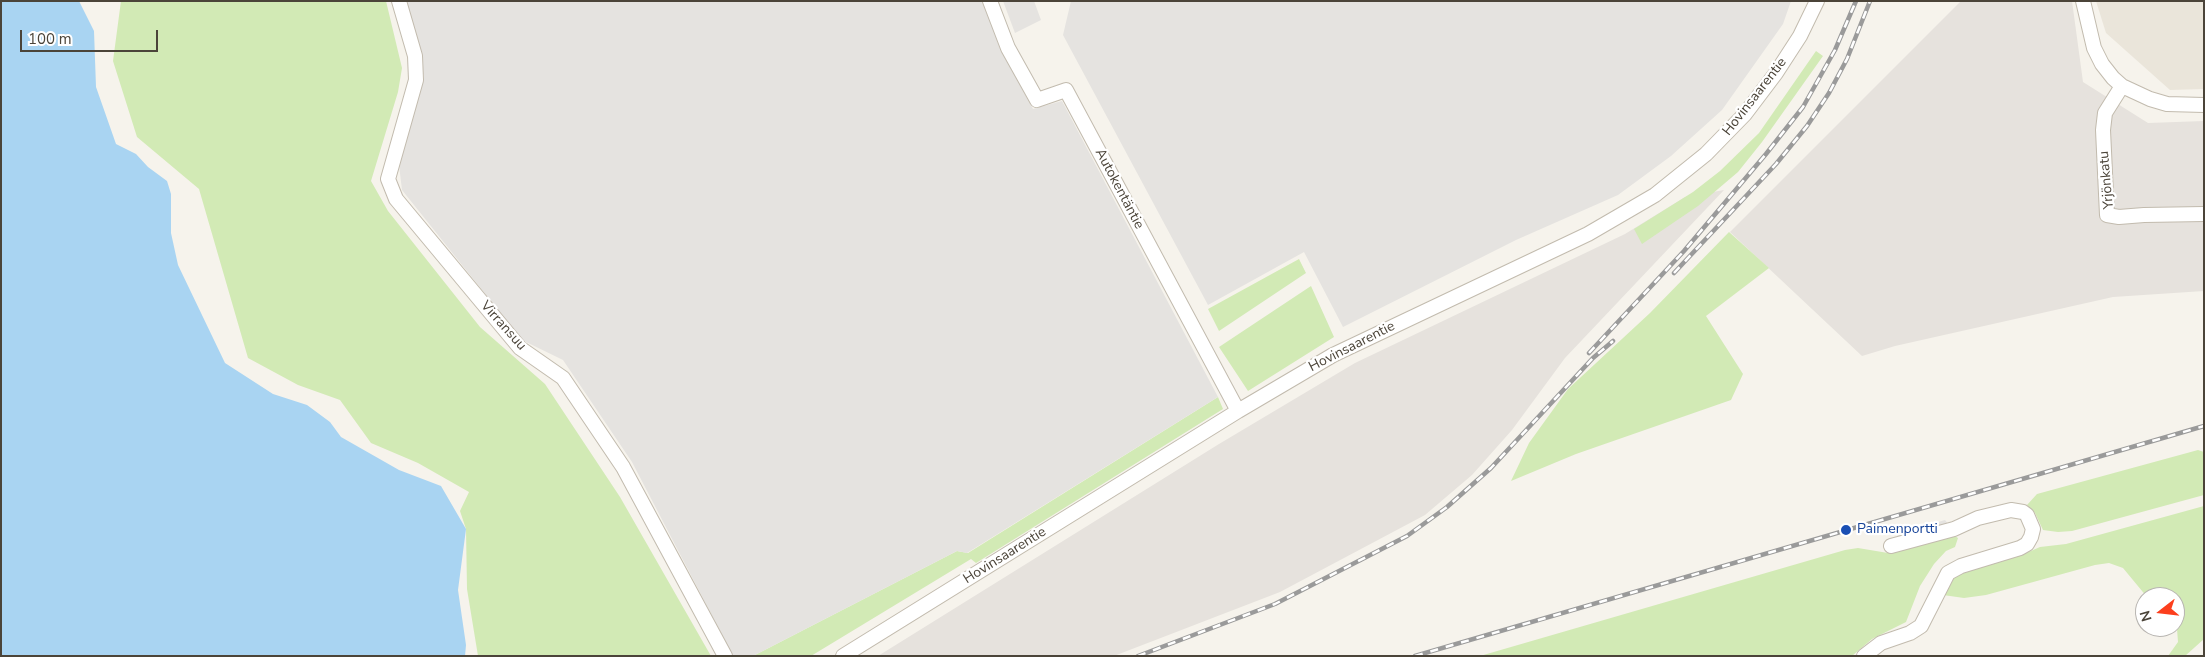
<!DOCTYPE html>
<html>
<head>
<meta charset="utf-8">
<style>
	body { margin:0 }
	#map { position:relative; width:2205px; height:657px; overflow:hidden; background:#f6f3ec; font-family:"Nunito Sans",sans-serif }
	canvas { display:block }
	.frame { position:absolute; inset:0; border:2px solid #4b4439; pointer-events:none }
	.north { position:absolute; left:2135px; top:587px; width:50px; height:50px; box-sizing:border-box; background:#fff; border:1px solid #b7b4b0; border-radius:50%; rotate:254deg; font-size:14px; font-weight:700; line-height:20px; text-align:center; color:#4b4439 }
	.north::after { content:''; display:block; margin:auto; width:18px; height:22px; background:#fc3f1d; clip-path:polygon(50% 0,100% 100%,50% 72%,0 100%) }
	.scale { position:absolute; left:20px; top:30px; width:138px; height:22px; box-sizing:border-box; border:2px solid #4b4439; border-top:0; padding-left:6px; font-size:15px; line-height:18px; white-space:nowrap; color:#4b4439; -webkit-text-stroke:4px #fff; paint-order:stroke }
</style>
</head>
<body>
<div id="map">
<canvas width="2205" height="657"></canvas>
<div class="frame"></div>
<div class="north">N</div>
<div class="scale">100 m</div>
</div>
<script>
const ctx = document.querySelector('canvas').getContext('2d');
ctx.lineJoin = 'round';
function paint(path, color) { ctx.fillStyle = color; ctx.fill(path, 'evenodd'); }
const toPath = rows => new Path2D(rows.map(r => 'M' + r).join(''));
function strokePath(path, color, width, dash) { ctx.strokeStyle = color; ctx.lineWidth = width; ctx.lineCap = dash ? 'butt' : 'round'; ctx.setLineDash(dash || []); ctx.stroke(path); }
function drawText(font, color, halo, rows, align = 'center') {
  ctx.font = font + ' "Nunito Sans",sans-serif'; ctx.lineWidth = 4.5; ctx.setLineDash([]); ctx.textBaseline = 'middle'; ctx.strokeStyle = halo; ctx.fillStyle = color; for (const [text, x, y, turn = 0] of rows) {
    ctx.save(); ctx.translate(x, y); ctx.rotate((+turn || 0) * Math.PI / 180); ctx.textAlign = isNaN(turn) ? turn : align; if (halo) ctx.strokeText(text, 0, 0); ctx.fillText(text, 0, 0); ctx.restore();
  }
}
const residential = toPath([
	[2096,1,2204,1,2204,89,2170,90,2106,33]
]);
const industrial = toPath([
	[1961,1,2072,1,2083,82,2148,123,2204,121,2204,291,2113,297,1895,346,1862,356,1730,232],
	[1724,190,1565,358,1512,430,1472,475,1425,515,1280,592,1114,656,878,656,1219,444,1355,363,1625,234,1685,197]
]);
const green = toPath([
	[121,1,386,1,402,68,398,92,371,181,388,211,480,327,545,384,620,497,711,656,478,656,467,589,466,529,460,511,469,492,418,463,371,443,340,400,298,385,248,358,199,189,137,137,113,61],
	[1816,51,1823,56,1762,142,1738,172,1698,206,1642,244,1634,229,1693,192,1720,171,1759,133],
	[1729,232,1769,268,1706,316,1743,374,1731,400,1576,454,1511,481,1529,443,1568,389,1650,313],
	[1299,259,1306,273,1219,331,1208,309],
	[1311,286,1334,337,1248,391,1219,347],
	[1218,397,1223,409,976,563,971,559,811,656,753,656,957,551,968,553],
	[2198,450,2204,452,2204,495,2072,531,2058,532,2043,530,2035,513,2027,505,2037,494],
	[2204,506,2204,639,2185,656,2168,656,2178,642,2177,629,2171,631,2168,627,2175,627,2175,597,2147,597,2123,568,2109,563,2095,565,1986,595,1964,598,1943,595,1952,578,1960,573,2024,554,2040,547,2066,544],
	[1953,535,1958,538,1955,547,1946,551,1934,564,1920,586,1906,622,1872,639,1852,656,1480,656,1845,550,1858,548,1888,553]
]);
const parking = toPath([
	[404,1,983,1,999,46,1033,109,1062,101,1218,397,967,553,957,551,753,656,733,656,632,462,563,360,522,340,402,190,399,165,424,77],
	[1003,1,1034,1,1041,20,1015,33],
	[1071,1,1791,1,1783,24,1722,110,1671,156,1618,195,1516,240,1343,327,1304,252,1208,305,1063,35],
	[1945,520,1952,529,1899,545,1897,534]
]);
const water = toPath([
	[1,1,79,1,94,31,96,87,116,144,136,154,148,167,167,181,171,194,171,233,178,265,225,363,273,394,307,405,330,422,341,437,399,470,441,486,466,529,458,590,466,645,465,656,1,656]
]);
const minor = toPath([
	[399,1,415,56,416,80,388,179,396,199,520,348,563,378,623,467,725,656],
	[990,1,1008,48,1037,100,1066,90,1238,411],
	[2083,1,2094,48,2102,64,2113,78,2122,86,2150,99,2167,104,2204,105],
	[2122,86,2105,113,2103,130,2107,215,2119,217,2144,215,2204,214],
	[843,656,1238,411,1333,355,1588,234,1655,195,1706,154,1745,114,1776,73,1800,36,1817,1],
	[1864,656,1881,643,1910,633,1921,626,1948,573,1961,566,2020,548,2027,544,2031,537,2033,529,2027,515,2023,512,2011,510,1978,518,1954,529,1891,546]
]);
const rail = toPath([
	[1674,273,1776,164,1807,126,1829,93,1847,59,1870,1],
	[1589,353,1684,251,1766,154,1803,107,1835,50,1856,1],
	[1138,656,1275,604,1407,536,1447,507,1491,468,1593,358,1613,341],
	[1415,656,2204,426]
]);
const markers = [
	[1846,530,6,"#1a4fb4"]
];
const streetNames = [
	["Hovinsaarentie",1755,97,-52],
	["Yrjönkatu",2107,180,-95],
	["Autokentäntie",1119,189,62],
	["Virransuu",503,326,48],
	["Hovinsaarentie",1352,347,-27],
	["Hovinsaarentie",1005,556,-32]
];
const transitNames = [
	["Paimenportti",1857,530]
];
paint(residential, '#eae5da');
paint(industrial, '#e6e2dd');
paint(green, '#d2eab5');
paint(parking, '#e5e3e0');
paint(water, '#a9d4f2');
strokePath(minor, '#c2bbae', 16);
strokePath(minor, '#fff', 14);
strokePath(rail, '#9a9a9a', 4.5);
strokePath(rail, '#fff', 2.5, [8]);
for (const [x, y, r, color] of markers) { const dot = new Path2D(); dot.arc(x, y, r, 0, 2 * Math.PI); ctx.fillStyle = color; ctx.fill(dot); strokePath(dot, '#fff', 2); }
drawText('14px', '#4b4439', '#fff', streetNames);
drawText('14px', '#164399', '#fff', transitNames, 'left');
</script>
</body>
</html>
